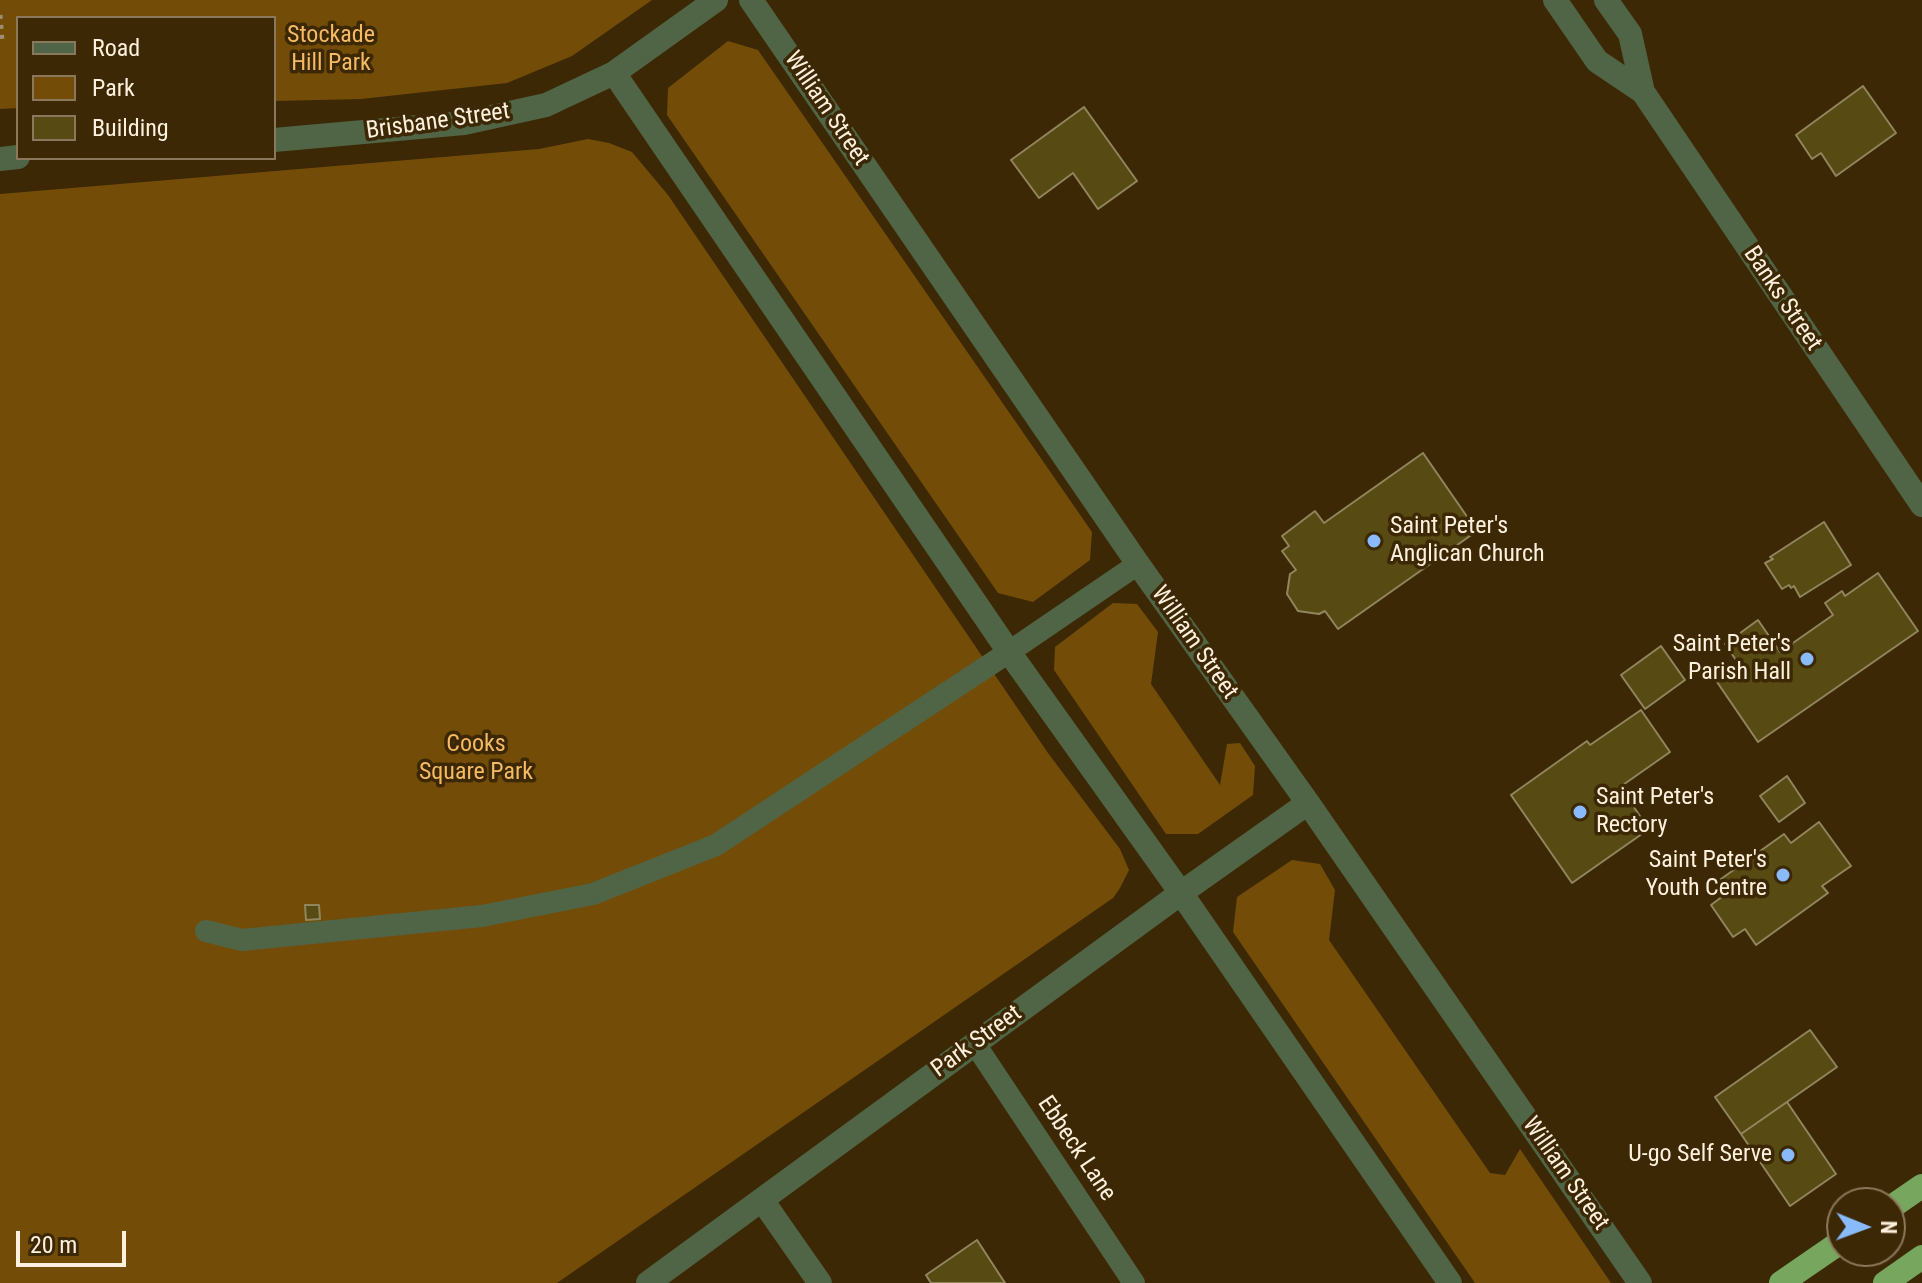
<!DOCTYPE html>
<html>
<head>
<meta charset="utf-8">
<style>
	body { margin:0 }
	#map { position:relative; width:1922px; height:1283px; overflow:hidden; background:#3d2805; font-family:"Roboto Condensed",sans-serif }
	canvas { display:block }
	.legend { position:absolute; left:16px; top:16px; width:260px; height:144px; box-sizing:border-box; background:#3d2805; border:2px solid #8a785c; margin:0; padding:10px 14px; list-style:none; font-size:24px; color:#fef0de }
	.legend li { display:flex; align-items:center; gap:16px; height:40px }
	.legend b { width:40px; border:2px solid #8a785c }
	.north { position:absolute; left:1826px; top:1187px; width:80px; height:80px; box-sizing:border-box; background:#3d2805; border:2px solid #8a785c; border-radius:50%; rotate:91deg; font-size:22px; font-weight:700; line-height:32px; text-align:center; color:#fef0de }
	.north::after { content:''; display:block; margin:auto; width:28px; height:36px; background:#88bafc; clip-path:polygon(50% 0,100% 100%,50% 72%,0 100%) }
	.scale { position:absolute; left:16px; top:1231px; width:110px; height:36px; box-sizing:border-box; border:4px solid #fef0de; border-top:0; padding-left:10px; font-size:24px; line-height:28px; white-space:nowrap; color:#fef0de; -webkit-text-stroke:6px #3d2805; paint-order:stroke }
</style>
</head>
<body>
<div id="map">
<canvas width="1922" height="1283"></canvas>
<ul class="legend">
<li><b style="height:10px;background:#506545"></b>Road</li>
<li><b style="height:22px;background:#734d07"></b>Park</li>
<li><b style="height:22px;background:#574a13"></b>Building</li>
</ul>
<div class="north">N</div>
<div class="scale">20 m</div>
</div>
<script>
const ctx = document.querySelector('canvas').getContext('2d');
ctx.lineJoin = 'round';
function paint(path, color) { ctx.fillStyle = color; ctx.fill(path, 'evenodd'); }
const toPath = rows => new Path2D(rows.map(r => 'M' + r).join(''));
function strokePath(path, color, width, dash) { ctx.strokeStyle = color; ctx.lineWidth = width; ctx.lineCap = dash ? 'butt' : 'round'; ctx.setLineDash(dash || []); ctx.stroke(path); }
function drawText(font, color, halo, rows, align = 'center') {
  ctx.font = font + ' "Roboto Condensed",sans-serif'; ctx.lineWidth = 7; ctx.setLineDash([]); ctx.textBaseline = 'middle'; ctx.strokeStyle = halo; ctx.fillStyle = color; for (const [text, x, y, turn = 0] of rows) {
    ctx.save(); ctx.translate(x, y); ctx.rotate((+turn || 0) * Math.PI / 180); ctx.textAlign = isNaN(turn) ? turn : align; if (halo) ctx.strokeText(text, 0, 0); ctx.fillText(text, 0, 0); ctx.restore();
  }
}
const green = toPath([
	[0,0,652,0,572,56,507,83,361,99,274,101,274,18,18,18,18,108,0,109],
	[728,41,758,50,1092,532,1090,560,1033,602,998,593,667,115,668,88],
	[588,139,609,143,632,152,668,195,1048,753,1120,849,1129,870,1120,888,1113,898,557,1283,0,1283,0,194,539,149],
	[1113,603,1137,604,1158,632,1151,684,1220,785,1227,744,1240,743,1255,766,1253,795,1198,834,1166,834,1054,670,1055,647],
	[1292,860,1320,864,1335,890,1329,940,1490,1173,1505,1175,1520,1149,1611,1283,1475,1283,1233,932,1237,897]
]);
const building = toPath([
	[1863,86,1896,133,1836,176,1821,153,1812,159,1796,135,1863,86],
	[1084,107,1137,181,1098,209,1073,173,1039,198,1011,160,1084,107],
	[1423,453,1477,531,1338,629,1325,611,1319,614,1298,611,1287,594,1290,574,1296,570,1282,551,1289,546,1282,536,1315,511,1324,523,1423,453],
	[1824,522,1851,565,1800,597,1794,586,1791,588,1789,585,1782,589,1765,563,1773,559,1770,557,1824,522],
	[1878,573,1918,631,1758,742,1717,682,1740,666,1725,644,1758,620,1780,652,1833,615,1825,603,1842,591,1845,596,1878,573],
	[1661,646,1685,680,1645,709,1621,675,1661,646],
	[1641,710,1670,752,1620,787,1649,829,1572,883,1511,795,1587,741,1590,745,1641,710],
	[1787,776,1805,803,1779,822,1760,796,1787,776],
	[1819,822,1851,866,1822,886,1828,893,1756,945,1745,929,1733,937,1711,905,1723,896,1714,884,1784,834,1791,843,1819,822],
	[305,905,319,905,320,919,306,920,305,905],
	[1810,1030,1837,1067,1741,1134,1715,1097,1810,1030],
	[1787,1102,1836,1174,1790,1206,1741,1134,1787,1102],
	[977,1240,1005,1283,931,1283,926,1275,977,1240]
]);
const path = toPath([
	[0,15,2,42]
]);
const service = toPath([
	[206,931,242,940,482,916,593,894,716,845,1009,652,1138,564],
	[975,1044,1134,1283]
]);
const minor = toPath([
	[751,0,1138,564,1308,803,1640,1283],
	[1555,0,1597,61,1643,92],
	[1606,0,1630,34,1643,92,1922,505],
	[614,73,1009,652,1181,893,1450,1283],
	[274,140,464,123,546,105,614,73,716,0],
	[0,159,18,157],
	[762,1200,820,1283],
	[648,1283,1181,893,1308,803]
]);
const trunk = toPath([
	[1890,1208,1922,1186],
	[1781,1283,1842,1241],
	[1885,1283,1922,1257]
]);
const markers = [
	[1374,541,8,"#88bafc"],
	[1807,659,8,"#88bafc"],
	[1580,812,8,"#88bafc"],
	[1783,875,8,"#88bafc"],
	[1788,1155,8,"#88bafc"]
];
const parkNames = [
	["Stockade",331,36],
	["Hill Park",331,64],
	["Cooks",476,745],
	["Square Park",476,773]
];
const streetNames = [
	["William Street",826,109,56],
	["Brisbane Street",438,122,-8],
	["Banks Street",1782,299,56],
	["William Street",1194,643,55],
	["Park Street",977,1042,-36],
	["Ebbeck Lane",1076,1149,56],
	["William Street",1565,1174,55]
];
const poiNames = [
	["Saint Peter's",1390,527,"left"],
	["Anglican Church",1390,555,"left"],
	["Saint Peter's",1791,645],
	["Parish Hall",1791,673],
	["Saint Peter's",1596,798,"left"],
	["Rectory",1596,826,"left"],
	["Saint Peter's",1767,861],
	["Youth Centre",1767,889],
	["U-go Self Serve",1772,1155]
];
paint(green, '#734d07');
paint(building, '#574a13');
strokePath(building, '#90865e', 2);
strokePath(path, '#9f8d73', 5, [4, 6]);
strokePath(service, '#506545', 22);
strokePath(minor, '#506545', 24);
strokePath(trunk, '#77a75e', 24);
for (const [x, y, r, color] of markers) { const dot = new Path2D(); dot.arc(x, y, r, 0, 2 * Math.PI); ctx.fillStyle = color; ctx.fill(dot); strokePath(dot, '#3d2805', 3); }
drawText('24px', '#f4ba64', '#3d2805', parkNames);
drawText('24px', '#fef0de', '#3d2805', streetNames);
drawText('24px', '#fef0de', '#3d2805', poiNames, 'right');
</script>
</body>
</html>
